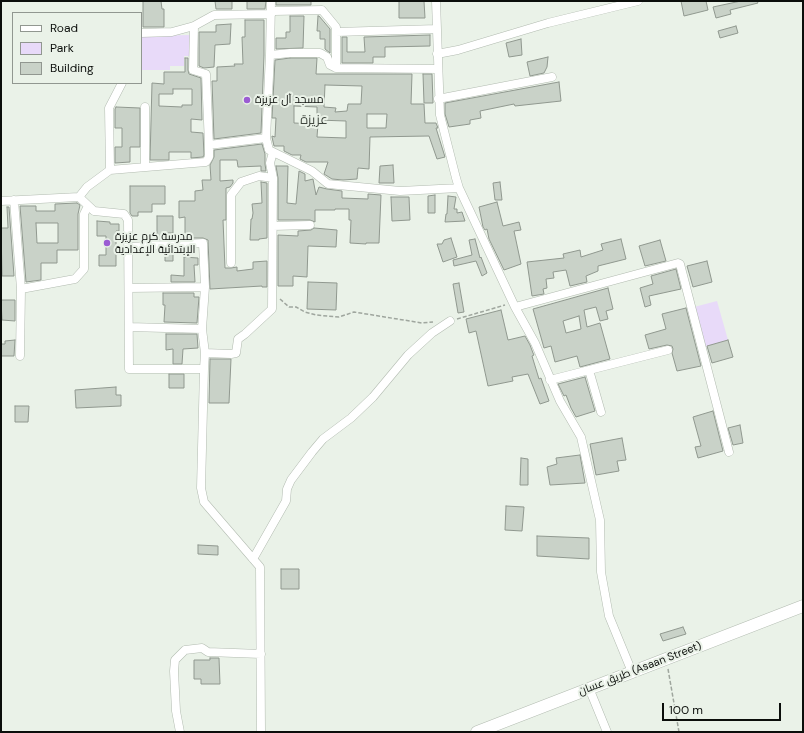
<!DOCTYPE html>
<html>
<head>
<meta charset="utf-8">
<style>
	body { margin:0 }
	#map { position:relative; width:804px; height:733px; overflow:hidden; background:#eaf2e8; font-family:"DM Sans",sans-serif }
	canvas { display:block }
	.frame { position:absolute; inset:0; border:2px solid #0b0e0b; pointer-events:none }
	.legend { position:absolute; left:12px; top:12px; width:130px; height:72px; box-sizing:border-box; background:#eaf2e8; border:1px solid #919790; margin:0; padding:5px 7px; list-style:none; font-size:12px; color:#0b0e0b }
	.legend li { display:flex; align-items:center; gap:8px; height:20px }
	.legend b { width:20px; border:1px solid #919790 }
	.scale { position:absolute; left:662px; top:703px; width:119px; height:18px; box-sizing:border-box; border:2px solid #0b0e0b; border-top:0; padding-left:5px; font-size:12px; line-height:14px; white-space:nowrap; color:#0b0e0b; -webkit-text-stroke:3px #eaf2e8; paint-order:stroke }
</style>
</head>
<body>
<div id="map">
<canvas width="804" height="733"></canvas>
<div class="frame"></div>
<ul class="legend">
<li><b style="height:5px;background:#fff"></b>Road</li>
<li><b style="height:11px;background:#e8daf9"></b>Park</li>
<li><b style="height:11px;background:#c9d2c8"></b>Building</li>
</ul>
<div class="scale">100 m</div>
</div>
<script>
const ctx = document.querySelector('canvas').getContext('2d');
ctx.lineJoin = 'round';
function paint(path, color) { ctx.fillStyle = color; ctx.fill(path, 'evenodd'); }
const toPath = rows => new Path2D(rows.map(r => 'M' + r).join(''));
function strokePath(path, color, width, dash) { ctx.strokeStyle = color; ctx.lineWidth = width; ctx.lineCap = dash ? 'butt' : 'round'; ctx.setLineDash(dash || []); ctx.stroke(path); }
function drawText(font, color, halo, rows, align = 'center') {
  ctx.font = font + ' "DM Sans",Cairo,sans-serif'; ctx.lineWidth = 4; ctx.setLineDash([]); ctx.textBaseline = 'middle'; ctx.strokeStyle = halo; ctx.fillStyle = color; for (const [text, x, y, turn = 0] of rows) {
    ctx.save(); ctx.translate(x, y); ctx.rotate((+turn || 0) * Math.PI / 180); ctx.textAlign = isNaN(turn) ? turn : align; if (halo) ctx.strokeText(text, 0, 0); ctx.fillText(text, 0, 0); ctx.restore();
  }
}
const green = toPath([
	[191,35,190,56,184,56,184,66,170,66,170,70,141,70,141,36],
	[717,301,728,340,704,347,694,307]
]);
const building = toPath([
	[143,1,161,1,162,9,164,9,164,27,143,27,143,1],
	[215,1,232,1,232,9,216,9,215,1],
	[247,1,266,1,265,9,247,9,247,1],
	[276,1,311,1,311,5,276,5,276,1],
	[399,1,424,1,425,18,399,18,399,1],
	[681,1,706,1,708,10,684,16,681,1],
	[741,1,757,1,758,3,730,10,731,14,716,18,713,7,741,1],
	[290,16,304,16,303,48,276,49,276,38,286,38,286,32,290,32,290,16],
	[318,16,319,16,330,29,330,53,325,49,325,39,320,39,320,31,317,31,318,16],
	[245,20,264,20,264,55,261,133,214,139,212,81,217,81,217,67,235,66,234,64,243,64,242,37,245,37,245,20],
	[231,24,230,44,215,45,214,67,204,68,199,66,199,32,216,32,216,25,231,24],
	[736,26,738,33,720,38,718,31,736,26],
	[430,35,430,46,385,47,385,57,373,57,373,63,342,63,342,37,347,37,347,52,365,52,364,37,430,35],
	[521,39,522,55,509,57,506,43,521,39],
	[548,57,547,67,544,73,530,76,527,62,548,57],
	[185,58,188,58,188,70,189,74,201,78,202,120,191,119,191,132,203,133,204,155,203,157,191,158,191,152,169,152,169,160,150,160,152,83,164,84,164,72,185,72,185,58],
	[173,89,192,89,192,105,182,105,182,107,159,106,159,94,173,94,173,89],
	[290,58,317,58,316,74,412,74,411,104,424,104,425,123,436,123,438,128,436,128,445,157,437,159,429,136,370,137,369,169,358,168,357,179,343,180,332,179,324,174,328,162,306,162,300,159,301,155,292,155,284,151,284,146,274,146,272,137,272,136,275,137,276,118,272,118,275,60,290,58],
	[325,85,362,86,361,104,348,104,347,111,335,112,336,108,324,107,325,85],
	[294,106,317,107,317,120,346,121,346,138,317,137,318,124,294,123,294,106],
	[367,114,387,114,386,128,367,128,367,114],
	[423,74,432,74,433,103,424,103,423,74],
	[559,82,561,101,515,106,514,104,480,111,481,118,470,120,470,124,449,127,445,114,445,103,559,82],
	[116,107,140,108,140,147,130,147,130,162,115,163,115,147,122,147,122,128,115,128,115,109,116,107],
	[262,144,265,154,265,164,266,171,261,171,261,166,238,167,237,160,220,160,220,181,233,180,233,183,230,187,226,188,226,220,223,220,225,268,231,268,237,267,237,271,253,269,253,262,267,261,267,287,262,287,262,286,210,289,208,240,203,238,185,238,185,217,179,218,179,201,195,201,195,191,203,190,202,180,211,180,210,165,214,157,214,150,262,144],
	[393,165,394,183,379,183,380,166,393,165],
	[276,166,288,166,287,203,296,204,299,171,305,174,305,181,313,179,316,195,319,187,327,189,342,191,342,198,368,199,368,194,381,195,379,243,366,243,366,244,350,243,351,220,349,220,349,209,335,209,335,210,315,210,315,222,310,220,278,220,278,178,276,166],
	[261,182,267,183,267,238,259,239,259,240,250,240,251,219,252,219,253,213,252,204,262,203,261,182],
	[500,182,502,200,495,200,493,183,500,182],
	[130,186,165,186,165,204,152,204,152,212,138,212,138,216,132,216,130,213,130,186],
	[435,195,435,213,428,213,428,196,435,195],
	[448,196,456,197,454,209,457,209,457,213,462,212,465,221,445,222,446,214,447,214,448,196],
	[391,197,409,197,410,220,392,221,391,197],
	[497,202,503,226,519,222,521,230,514,231,521,264,504,270,489,239,487,229,485,230,483,227,479,207,497,202],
	[77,203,80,205,78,214,78,250,57,250,57,263,41,263,41,280,26,282,20,206,36,206,36,211,55,211,55,204,77,203],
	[36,223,58,223,58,243,37,243,36,223],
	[7,207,9,207,14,276,2,276,1,228,8,228,7,207],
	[157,216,173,216,173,233,166,233,166,239,142,241,142,234,157,234,157,216],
	[97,221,110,222,110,224,119,224,119,231,116,231,116,266,99,266,99,255,106,255,106,236,97,236,97,221],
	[314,228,337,230,336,247,308,246,307,277,293,276,293,286,278,286,278,235,298,236,298,231,311,230,314,228],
	[451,238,457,257,443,262,437,244,442,244,444,240,451,238],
	[475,239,480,258,481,257,487,273,482,276,476,261,454,266,453,260,472,255,469,240,475,239],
	[621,239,626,259,598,266,598,271,586,276,587,282,570,286,566,270,553,272,554,278,546,279,547,288,543,289,544,294,532,296,527,262,564,258,563,254,580,250,581,257,603,250,601,244,621,239],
	[660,240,666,261,645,266,639,246,660,240],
	[173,250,173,261,165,261,165,251,173,250],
	[184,257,198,258,198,265,194,265,195,282,171,282,171,275,184,276,184,257],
	[707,261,712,282,693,287,687,266,707,261],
	[676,269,681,289,649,296,651,305,645,307,640,288,653,284,651,276,676,269],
	[308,282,337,283,336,310,307,309,308,282],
	[459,283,464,312,458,313,453,284,459,283],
	[608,288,613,309,606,311,608,319,600,321,596,307,584,310,587,327,600,323,610,359,580,367,577,356,555,362,551,346,544,348,533,309,608,288],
	[579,316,581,329,566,333,563,321,579,316],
	[163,293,194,293,194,297,199,297,197,323,164,322,165,305,163,305,163,293],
	[1,300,15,300,15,321,2,320,1,300],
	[686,308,701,366,677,371,672,353,673,349,672,346,667,345,649,349,645,335,666,329,662,314,686,308],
	[501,310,508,340,525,336,530,345,533,353,534,355,532,356,539,379,541,378,549,401,540,404,528,374,512,377,513,381,488,386,476,331,469,333,466,319,501,310],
	[166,334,197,334,198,348,183,349,182,364,173,364,173,349,166,350,166,334],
	[15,340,14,356,1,356,1,344,5,344,5,341,15,340],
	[728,340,733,357,712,363,707,346,728,340],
	[210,359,231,359,229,403,209,403,210,359],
	[169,374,184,374,184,388,169,388,169,374],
	[585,377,595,411,576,417,571,408,566,395,564,396,558,384,585,377],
	[116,387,116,395,121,395,121,406,76,408,75,390,116,387],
	[15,406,29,406,28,422,15,422,15,406],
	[713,411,723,451,698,458,695,447,701,446,693,417,713,411],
	[740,425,743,443,733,445,728,428,740,425],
	[622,438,626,460,617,461,619,471,596,475,590,444,622,438],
	[580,455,585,483,550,485,547,467,557,464,556,458,580,455],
	[521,458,528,459,528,485,520,485,521,458],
	[506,506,524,507,522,531,505,530,506,506],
	[537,536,589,538,589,559,537,556,537,536],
	[198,545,218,546,218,555,198,554,198,545],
	[281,569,299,569,299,589,281,589,281,569],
	[683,627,686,634,663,641,660,634,683,627],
	[210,658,219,658,220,684,201,684,201,679,194,679,194,660,210,660,210,658]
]);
const path = toPath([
	[280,299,289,307,296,307,305,312,316,315,339,317,354,312,422,323,433,322],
	[457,319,505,305],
	[668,669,679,732]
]);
const street = toPath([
	[436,1,440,115,456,178,459,188,515,307,535,343,560,401,581,437,600,520,601,572,609,616,632,672],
	[194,26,193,70,206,74,209,145],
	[336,32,437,29],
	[141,33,172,32,194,26,214,15,271,14,274,11,322,10,336,27,336,68],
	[437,54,458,50,548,23,638,1],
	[270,55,271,1],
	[438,99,552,77],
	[145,107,145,166],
	[266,138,270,55,290,53,320,53,327,57,330,65,336,68,438,69],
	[110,170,109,108,122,83],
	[79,197,87,187,110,170,206,162,209,157,209,145,266,138,269,150,312,171,328,184,400,191,459,188],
	[14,200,21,289,20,356],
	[1,201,79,197,94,211,124,214,128,220,129,369,204,369],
	[273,226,310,225],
	[129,247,203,243,205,287,202,329,205,353,204,369,201,488,204,502,260,567,261,732],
	[231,263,231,195,241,182,259,176,273,178],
	[129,288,205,287],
	[21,289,75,279,84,269,84,214,88,206],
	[515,307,678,263,680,264,729,452],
	[129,327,202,329],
	[205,353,231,354,236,353,238,339,245,334,272,309,273,178,270,163,273,152],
	[589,370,601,412],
	[550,380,668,350],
	[253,559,286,501,287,489,291,480,312,452,323,439,351,418,373,397,408,355,432,333,450,321],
	[589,688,607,732],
	[180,732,176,711,174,671,175,660,185,650,202,648,208,652,261,654]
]);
const secondary = toPath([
	[477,732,803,606]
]);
const markers = [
	[247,100,4,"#9b5cd3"],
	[107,243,4,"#9b5cd3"]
];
const poiNames = [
	["مسجد آل عزيزة",255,100],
	["مدرسة كرم عزيزة",115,237],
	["الإبتدائية الإعدادية",115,250]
];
const streetNames = [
	["طريق عسان (Asaan Street)",640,669,-21]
];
const quarterNames = [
	["عزيزة",314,121]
];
paint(green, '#e8daf9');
paint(building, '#c9d2c8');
strokePath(building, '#90988f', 1);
strokePath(street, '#b2bbb0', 9);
strokePath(secondary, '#b2bbb0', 13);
strokePath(path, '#9fa69e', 1.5, [4, 2]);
strokePath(street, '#fff', 8);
strokePath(secondary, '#fff', 12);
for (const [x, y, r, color] of markers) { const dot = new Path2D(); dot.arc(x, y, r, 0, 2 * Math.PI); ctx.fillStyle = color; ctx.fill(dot); strokePath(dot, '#eaf2e8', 1.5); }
drawText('11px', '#0b0e0b', '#eaf2e8', poiNames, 'left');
drawText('11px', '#0b0e0b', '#eaf2e8', streetNames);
drawText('13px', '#414840', '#eaf2e8', quarterNames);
</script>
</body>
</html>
